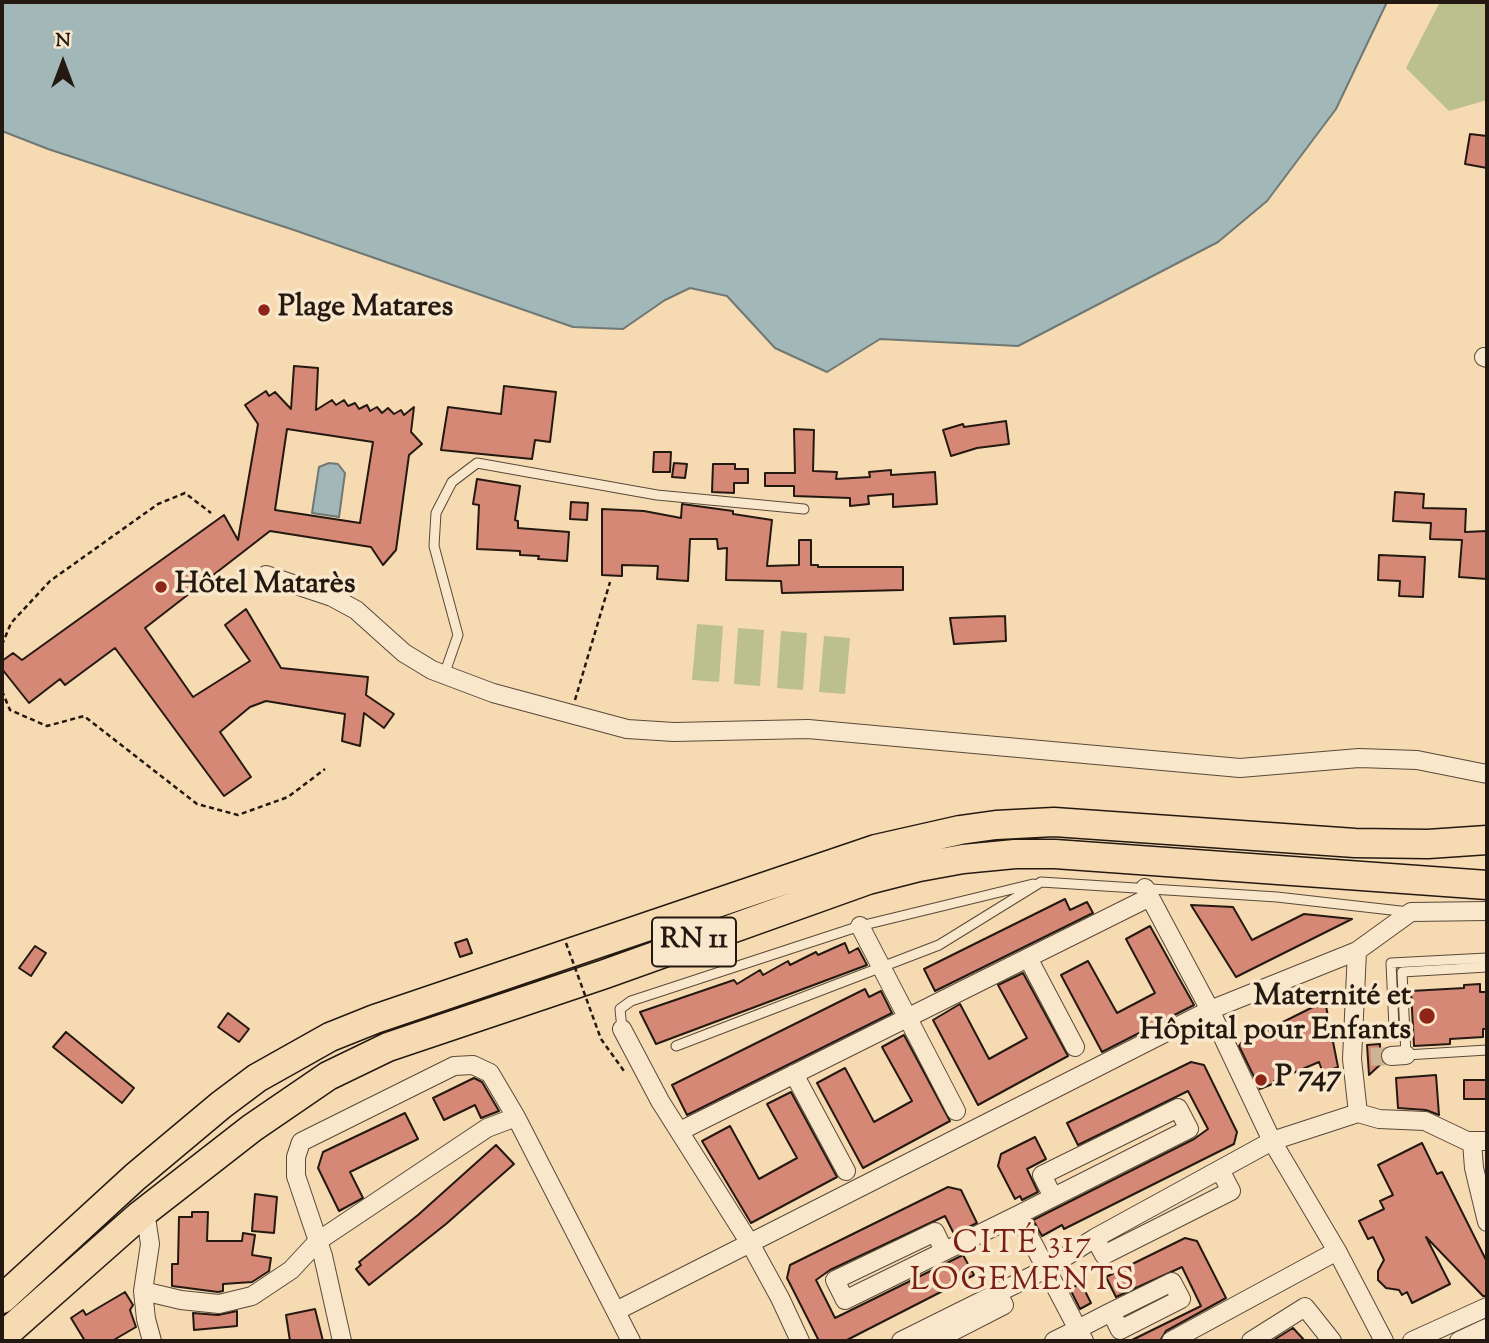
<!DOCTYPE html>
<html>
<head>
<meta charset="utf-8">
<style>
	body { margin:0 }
	#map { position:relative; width:1489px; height:1343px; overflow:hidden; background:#f6dab1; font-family:"Sorts Mill Goudy",serif }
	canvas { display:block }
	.frame { position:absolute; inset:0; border:4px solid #241911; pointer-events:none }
	.north { position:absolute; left:28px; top:28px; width:70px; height:70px; -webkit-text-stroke:5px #f9e7cc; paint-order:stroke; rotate:0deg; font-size:19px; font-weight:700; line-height:28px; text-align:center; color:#241911 }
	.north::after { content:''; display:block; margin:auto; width:24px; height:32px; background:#241911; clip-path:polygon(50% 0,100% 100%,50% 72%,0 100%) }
</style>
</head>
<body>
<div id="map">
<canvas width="1489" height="1343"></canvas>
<div class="frame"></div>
<div class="north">N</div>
</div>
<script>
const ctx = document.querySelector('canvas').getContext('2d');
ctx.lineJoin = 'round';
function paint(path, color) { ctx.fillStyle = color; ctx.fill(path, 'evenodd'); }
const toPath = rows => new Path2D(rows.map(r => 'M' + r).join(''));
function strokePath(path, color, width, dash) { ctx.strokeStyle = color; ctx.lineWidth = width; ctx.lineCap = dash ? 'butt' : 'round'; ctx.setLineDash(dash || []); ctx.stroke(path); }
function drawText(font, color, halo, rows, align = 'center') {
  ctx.font = font + ' "Sorts Mill Goudy",serif'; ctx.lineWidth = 7; ctx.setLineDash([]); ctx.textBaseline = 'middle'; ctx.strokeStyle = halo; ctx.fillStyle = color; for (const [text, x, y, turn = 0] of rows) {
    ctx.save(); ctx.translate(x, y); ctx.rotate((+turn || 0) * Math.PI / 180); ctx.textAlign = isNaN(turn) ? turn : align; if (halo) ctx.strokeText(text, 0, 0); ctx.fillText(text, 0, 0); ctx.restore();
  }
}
const green = toPath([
	[1440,2,1487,2,1487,100,1449,111,1406,68],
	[697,624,723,626,719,682,692,680],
	[738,628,764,630,760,686,734,684],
	[781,631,807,633,803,690,777,688],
	[824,636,850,638,845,694,819,692]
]);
const water = toPath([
	[2,2,1387,2,1336,109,1267,201,1218,242,1018,346,880,339,827,372,775,348,727,296,690,288,665,300,623,329,573,327,294,230,48,149,2,131,2,2],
	[329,463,338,464,345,473,339,517,312,513,319,467,329,463]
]);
const building = toPath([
	[1470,134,1487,136,1487,168,1465,164,1470,134],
	[294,366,318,368,316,410,332,400,336,405,344,400,348,406,355,403,359,409,367,405,370,411,377,407,382,413,388,408,394,414,401,410,404,415,414,407,411,432,422,444,409,455,396,550,383,565,371,547,270,531,145,628,193,697,250,661,225,625,246,609,281,668,368,677,366,695,394,714,384,728,364,713,360,746,342,741,345,714,266,701,250,707,220,732,251,777,224,796,115,648,65,685,60,679,29,703,2,669,2,661,13,653,22,660,224,515,238,540,258,424,245,405,266,391,269,396,275,392,291,409,294,366],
	[287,429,373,442,360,523,275,510,287,429],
	[504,386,556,392,550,442,535,440,532,459,441,450,448,407,501,414,504,386],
	[1006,421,1009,444,977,448,951,456,943,430,963,424,964,427,1006,421],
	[794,429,814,430,813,471,837,472,836,479,870,477,869,472,891,470,891,475,935,472,937,504,893,507,893,494,868,496,869,504,850,506,850,498,794,496,794,486,765,486,765,473,795,473,794,429],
	[654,452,671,452,670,472,653,472,654,452],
	[674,463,687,464,685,478,672,477,674,463],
	[713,464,735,464,735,469,748,469,748,483,734,483,734,493,712,492,713,464],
	[477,479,520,486,515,520,518,521,518,528,569,532,567,561,538,559,539,556,520,555,520,551,477,549,479,505,473,504,477,479],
	[1395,492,1424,494,1423,508,1466,509,1465,532,1487,531,1487,579,1459,577,1462,540,1430,539,1431,523,1393,521,1395,492],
	[571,502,588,503,587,520,570,519,571,502],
	[682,504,733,511,733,514,772,520,767,566,799,565,799,540,811,540,811,565,818,565,818,567,903,567,903,590,782,593,781,581,726,580,727,548,718,549,717,539,690,539,688,581,657,579,658,566,622,565,622,576,602,575,602,509,644,511,681,518,682,504],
	[1379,555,1425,557,1423,597,1399,596,1400,581,1378,580,1379,555],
	[1005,616,1006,641,954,644,950,618,1005,616],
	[1065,899,1070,910,1087,902,1093,913,935,991,924,969,1065,899],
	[1191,905,1233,907,1252,940,1304,914,1352,919,1236,977,1191,905],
	[1150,926,1194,1005,1102,1052,1061,975,1088,961,1117,1013,1155,993,1126,939,1150,926],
	[467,939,472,953,460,957,455,943,467,939],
	[845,943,849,953,858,948,867,965,656,1044,640,1012,734,980,737,984,760,970,763,975,788,961,790,965,816,952,818,955,845,943],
	[35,946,46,953,31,976,19,968,35,946],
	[1023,973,1068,1056,978,1105,933,1020,960,1004,989,1059,1027,1038,998,985,1023,973],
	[1480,984,1480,992,1487,992,1487,1029,1483,1029,1483,1037,1450,1039,1450,1044,1414,1046,1411,991,1464,988,1464,985,1480,984],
	[865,989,869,997,881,991,892,1013,687,1115,672,1085,865,989],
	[1325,1001,1338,1067,1323,1073,1319,1062,1274,1081,1275,1083,1260,1089,1239,1046,1241,1043,1325,1001],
	[228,1013,249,1029,239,1042,218,1027,228,1013],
	[66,1032,134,1088,122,1103,53,1047,66,1032],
	[904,1035,950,1121,863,1168,817,1083,845,1068,874,1122,912,1101,882,1047,904,1035],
	[1380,1044,1380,1057,1382,1063,1369,1075,1367,1045,1380,1044],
	[1191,1062,1204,1065,1237,1132,1234,1144,1064,1229,1062,1225,1042,1236,1033,1220,1194,1139,1208,1129,1188,1091,1078,1145,1067,1123,1191,1062],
	[1436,1075,1439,1115,1426,1110,1398,1108,1396,1078,1436,1075],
	[474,1078,482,1082,499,1111,481,1118,475,1105,444,1120,433,1098,474,1078],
	[1464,1080,1487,1080,1487,1099,1464,1099,1464,1080],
	[791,1092,837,1177,751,1223,702,1141,730,1126,759,1179,797,1158,767,1104,791,1092],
	[405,1113,418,1139,350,1172,363,1198,339,1211,318,1168,323,1152,405,1113],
	[1035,1137,1046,1159,1027,1169,1038,1192,1022,1200,1020,1196,1015,1199,998,1166,1001,1154,1035,1137],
	[1422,1143,1437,1174,1442,1172,1487,1262,1487,1296,1483,1296,1426,1237,1450,1284,1412,1303,1407,1292,1402,1295,1399,1290,1386,1288,1378,1280,1378,1271,1384,1260,1373,1237,1368,1239,1359,1221,1384,1209,1380,1201,1393,1195,1378,1165,1422,1143],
	[496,1145,514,1164,446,1224,369,1285,356,1269,361,1265,359,1262,418,1215,496,1145],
	[948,1187,961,1190,977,1223,954,1234,945,1216,830,1270,816,1280,835,1318,963,1255,974,1275,845,1341,819,1341,787,1278,790,1265,948,1187],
	[255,1194,277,1197,274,1233,252,1231,255,1194],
	[192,1212,208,1212,207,1241,242,1241,243,1233,255,1235,252,1255,271,1258,269,1271,252,1282,223,1284,223,1291,218,1292,172,1286,172,1264,178,1264,179,1217,192,1217,192,1212],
	[1185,1238,1197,1241,1226,1298,1166,1331,1160,1341,1130,1341,1201,1306,1182,1267,1116,1297,1106,1277,1185,1238],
	[1081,1283,1091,1303,1080,1309,1070,1289,1081,1283],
	[125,1292,133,1305,130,1310,136,1327,112,1341,85,1341,71,1318,83,1310,86,1315,125,1292],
	[315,1309,323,1341,290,1341,286,1315,315,1309],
	[237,1311,237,1326,194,1330,193,1313,218,1315,237,1311],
	[1293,1328,1305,1341,1272,1341,1293,1328]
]);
const minorTunnel = toPath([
	[1371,1057,1391,1056]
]);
const path = toPath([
	[2,645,11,623,50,581,158,504,185,493,211,513],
	[2,691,10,710,47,726,84,716,197,804,238,815,288,797,325,769],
	[575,700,610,582],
	[601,1039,624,1071]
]);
const service = toPath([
	[444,675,458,635,434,546,436,513,452,482,477,463,657,495,804,509],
	[1487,967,1402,972,1406,1055,1487,1050],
	[1405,1028,1394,1028,1391,963,1487,958],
	[622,1029,620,1009,631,1001,860,926,1033,884],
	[676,1046,939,945,1041,882,1277,897,1409,912]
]);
const minor = toPath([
	[1484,357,1487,358],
	[266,575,332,597,356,610,404,653,432,670,493,693,627,729,674,732,808,729,1240,768,1359,758,1417,760,1487,774],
	[860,926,956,1111],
	[1028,958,1075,1047],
	[622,1029,660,1101,751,1245,780,1298,800,1341],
	[1391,1056,1406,1055],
	[794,1074,846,1171],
	[1358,1113,1379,1119,1425,1121,1467,1141,1487,1141],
	[680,1131,1150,897],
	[1472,1142,1474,1168,1487,1222],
	[145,1211,150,1244,143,1291,146,1319,152,1341],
	[1018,1215,1084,1341],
	[1095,1238,1104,1255,1231,1191,1220,1170],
	[944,1251,935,1232,835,1280,845,1300,1018,1215,1189,1129,1178,1108,1042,1175,1053,1197],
	[143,1291,181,1300,219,1304,252,1296,291,1270,318,1241,487,1128,516,1117],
	[616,1311,1210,1010,1145,888],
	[342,1341,323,1256,296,1176,296,1157,301,1142,454,1066,473,1065,490,1073,516,1117,631,1341],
	[901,1341,1046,1269,1095,1238,1272,1141,1358,1113,1352,1059,1357,951],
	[934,1341,1004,1305,997,1292],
	[1054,1341,1076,1330,1111,1312,1172,1282,1181,1299,1120,1330,1111,1312],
	[1171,1341,1337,1251],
	[1251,1341,1305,1307,1332,1341],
	[1384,1341,1337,1251,1272,1141,1210,1010,1357,951,1411,912,1487,911],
	[1412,1341,1487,1307],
	[1459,1341,1487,1328]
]);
const trunk = toPath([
	[2,1299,135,1177,221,1105,257,1078,330,1037,375,1019,876,849,960,830,996,825,1054,822,1355,843,1428,844,1487,840],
	[2,1337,139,1216,252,1128,328,1076,388,1047,605,974,868,880,919,867,963,859,1015,854,1055,854,1487,885]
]);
const pathBridge = toPath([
	[566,943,601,1039]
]);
const markers = [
	[264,310,7,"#8f2418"],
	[161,587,7,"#8f2418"],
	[1427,1016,9,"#8f2418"],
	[1261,1080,7,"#8f2418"]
];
const shields = [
	[694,942,84]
];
const shieldNames = [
	["RN 11",694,942]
];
const poiNames = [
	["Plage Matares",278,310],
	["Hôtel Matarès",175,587],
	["Maternité et",1411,999,"right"],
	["Hôpital pour Enfants",1411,1033,"right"],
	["P 747",1275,1080]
];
const neighbourhoodNames = [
	["CITÉ 317",1023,1247],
	["LOGEMENTS",1023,1284]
];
paint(green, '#bcc08c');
paint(water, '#a2b8b8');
strokePath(water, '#707875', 2);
paint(building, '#d58875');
strokePath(building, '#241911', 2);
strokePath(minorTunnel, '#ccb391', 18, [18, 9]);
strokePath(service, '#584939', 11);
strokePath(minor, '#584939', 20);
strokePath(trunk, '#241911', 31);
strokePath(path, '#241911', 2.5, [5, 3.5]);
strokePath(service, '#f9e7cc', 9);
strokePath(minor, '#f9e7cc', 18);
strokePath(trunk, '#f6dab1', 28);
strokePath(pathBridge, '#241911', 2.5, [5, 3.5]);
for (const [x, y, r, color] of markers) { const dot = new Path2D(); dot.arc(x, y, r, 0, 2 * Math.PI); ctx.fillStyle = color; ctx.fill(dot); strokePath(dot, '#f9e7cc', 2.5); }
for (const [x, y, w] of shields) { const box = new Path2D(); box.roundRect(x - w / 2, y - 24.5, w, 49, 5); ctx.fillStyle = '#f9e7cc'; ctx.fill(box); strokePath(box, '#241911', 2); }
drawText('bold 28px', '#241911', null, shieldNames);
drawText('bold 30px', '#241911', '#f9e7cc', poiNames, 'left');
ctx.letterSpacing = '2px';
drawText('32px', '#7a1f14', '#f9e7cc', neighbourhoodNames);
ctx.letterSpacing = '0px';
</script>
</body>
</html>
